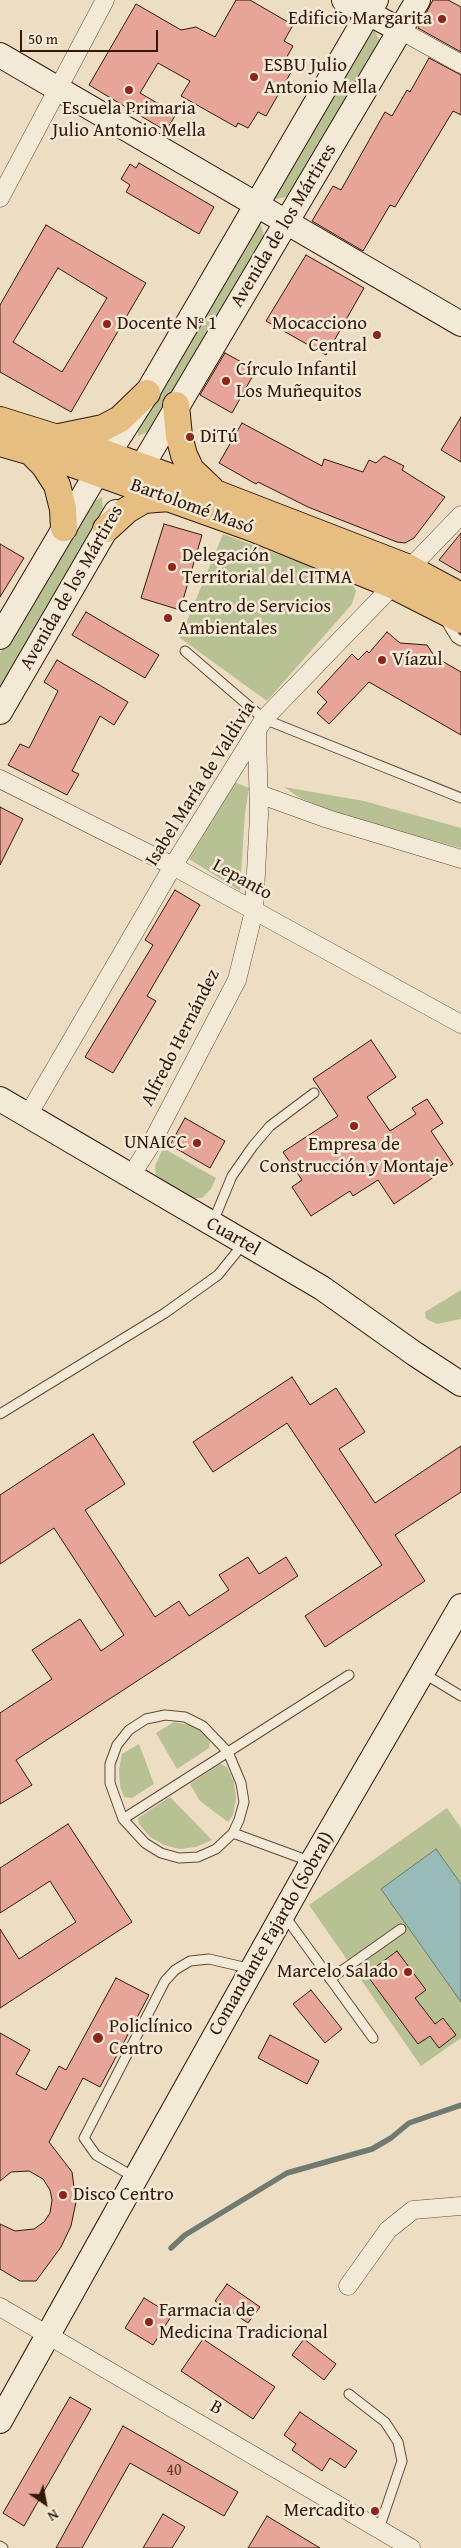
<!DOCTYPE html>
<html>
<head>
<meta charset="utf-8">
<style>
	body { margin:0 }
	#map { position:relative; width:461px; height:2548px; overflow:hidden; background:#edddc2; font-family:"Gentium Book Plus",serif }
	canvas { display:block }
	.north { position:absolute; left:20px; top:2478px; width:50px; height:50px; -webkit-text-stroke:4px #f3e9d7; paint-order:stroke; rotate:147deg; font-size:14px; font-weight:700; line-height:20px; text-align:center; color:#351908 }
	.north::after { content:''; display:block; margin:auto; width:18px; height:22px; background:#351908; clip-path:polygon(50% 0,100% 100%,50% 72%,0 100%) }
	.scale { position:absolute; left:20px; top:30px; width:138px; height:22px; box-sizing:border-box; border:2px solid #351908; border-top:0; padding-left:6px; font-size:15px; line-height:18px; white-space:nowrap; color:#351908; -webkit-text-stroke:4px #f3e9d7; paint-order:stroke }
</style>
</head>
<body>
<div id="map">
<canvas width="461" height="2548"></canvas>
<div class="north">N</div>
<div class="scale">50 m</div>
</div>
<script>
const ctx = document.querySelector('canvas').getContext('2d');
ctx.lineJoin = 'round';
function paint(path, color) { ctx.fillStyle = color; ctx.fill(path, 'evenodd'); }
const toPath = rows => new Path2D(rows.map(r => 'M' + r).join(''));
function strokePath(path, color, width, dash) { ctx.strokeStyle = color; ctx.lineWidth = width; ctx.lineCap = dash ? 'butt' : 'round'; ctx.setLineDash(dash || []); ctx.stroke(path); }
function drawText(font, color, halo, rows, align = 'center') {
  ctx.font = font + ' "Gentium Book Plus",serif'; ctx.lineWidth = 5; ctx.setLineDash([]); ctx.textBaseline = 'middle'; ctx.strokeStyle = halo; ctx.fillStyle = color; for (const [text, x, y, turn = 0] of rows) {
    ctx.save(); ctx.translate(x, y); ctx.rotate((+turn || 0) * Math.PI / 180); ctx.textAlign = isNaN(turn) ? turn : align; if (halo) ctx.strokeText(text, 0, 0); ctx.fillText(text, 0, 0); ctx.restore();
  }
}
const green = toPath([
	[374,29,380,41,287,197,274,199,271,188,362,34],
	[260,223,265,238,154,429,138,436,138,416,248,229],
	[102,497,103,512,0,689,0,653,88,505],
	[223,534,346,579,352,583,356,591,352,604,267,701,180,638],
	[234,782,249,788,245,813,240,891,189,859],
	[284,787,364,801,461,828,461,848,355,820,300,798],
	[163,1148,216,1178,211,1189,202,1198,192,1198,166,1183,156,1175,155,1166],
	[461,1290,461,1319,437,1324,426,1319,425,1312],
	[174,1722,190,1725,204,1733,210,1742,209,1748,177,1769,156,1733],
	[139,1744,154,1784,132,1798,124,1797,120,1786,119,1770,122,1754],
	[220,1764,227,1767,234,1782,236,1798,233,1815,228,1822,200,1801,190,1784],
	[170,1797,212,1840,196,1847,180,1849,164,1845,150,1837,139,1824,138,1818],
	[447,1808,461,1828,461,2038,421,2066,309,1905]
]);
const water = toPath([
	[436,1849,461,1884,461,2002,381,1889,436,1849]
]);
const stream = toPath([
	[171,2248,185,2235,287,2173,372,2149,391,2138,409,2123,461,2105]
]);
const building = toPath([
	[236,0,250,0,293,25,284,41,293,46,284,62,294,67,266,116,258,112,248,128,238,123,236,127,181,96,190,81,158,63,140,93,176,114,166,131,89,85,136,4,181,30,196,27,215,37,236,0],
	[433,0,448,0,461,7,461,52,418,28,433,0],
	[429,58,461,75,461,115,453,111,395,207,390,205,363,251,312,221,333,186,341,190,385,112,392,116,407,90,410,92,429,58],
	[139,163,214,207,199,234,126,192,130,185,121,179,130,164,136,168,139,163],
	[46,225,146,283,71,412,0,372,0,305,46,225],
	[58,268,107,298,62,372,13,342,58,268],
	[306,255,364,288,326,355,266,321,306,255],
	[225,353,256,370,232,413,200,395,225,353],
	[461,417,461,462,441,450,461,417],
	[242,423,322,466,324,459,363,472,369,460,376,463,384,456,404,466,402,470,445,497,414,538,405,543,397,542,308,507,258,482,256,484,219,463,242,423],
	[164,524,202,535,180,610,141,598,164,524],
	[461,533,461,573,439,560,461,533],
	[0,544,24,558,0,597,0,544],
	[86,612,159,655,145,678,72,635,86,612],
	[387,632,400,643,427,645,435,657,461,672,461,735,369,682,329,724,317,713,327,702,317,692,352,654,358,660,367,651,369,653,387,632],
	[57,660,128,702,114,725,100,716,72,771,79,774,67,795,8,765,20,744,29,748,58,691,44,682,57,660],
	[0,807,23,819,0,865,0,807],
	[175,890,200,905,147,996,156,1001,113,1073,85,1057,153,945,145,940,175,890],
	[371,1040,396,1077,367,1097,390,1131,416,1114,412,1108,427,1099,443,1123,431,1131,453,1164,394,1204,378,1180,353,1196,350,1191,311,1216,292,1187,302,1180,283,1152,338,1116,313,1079,371,1040],
	[185,1118,225,1141,210,1168,170,1145,185,1118],
	[292,1377,310,1405,336,1388,365,1432,339,1449,375,1503,461,1446,461,1492,395,1535,425,1581,325,1647,305,1616,382,1565,287,1423,213,1472,193,1442,292,1377],
	[93,1434,125,1484,85,1510,155,1617,179,1601,189,1616,229,1590,219,1575,248,1557,259,1574,286,1557,298,1576,16,1760,32,1785,0,1804,0,1713,52,1679,32,1650,80,1619,101,1651,124,1635,54,1528,0,1564,0,1495,93,1434],
	[68,1824,132,1922,0,2008,0,1929,19,1959,76,1922,50,1881,0,1913,0,1868,68,1824],
	[397,1951,426,1990,415,1998,435,2024,443,2018,456,2035,439,2048,430,2036,418,2044,366,1974,397,1951],
	[116,1978,149,1995,100,2087,83,2078,49,2142,72,2172,76,2202,71,2226,61,2247,36,2281,20,2281,0,2269,0,2224,15,2231,34,2229,44,2222,50,2213,52,2200,50,2190,43,2179,29,2171,11,2172,0,2181,0,2033,30,2050,16,2074,46,2090,59,2066,66,2070,116,1978],
	[311,1990,342,2029,325,2043,293,2004,311,1990],
	[270,2035,319,2061,307,2084,258,2058,270,2035],
	[227,2284,260,2307,248,2323,215,2301,227,2284],
	[144,2298,172,2315,153,2345,125,2328,144,2298],
	[203,2339,275,2387,253,2419,181,2371,203,2339],
	[304,2339,336,2364,324,2380,292,2355,304,2339],
	[70,2397,91,2409,24,2526,3,2513,70,2397],
	[300,2412,357,2451,345,2468,330,2458,322,2471,292,2450,296,2444,284,2435,300,2412],
	[123,2426,238,2492,224,2516,130,2463,82,2548,56,2548,123,2426],
	[163,2514,185,2527,172,2548,143,2548,163,2514],
	[267,2516,320,2548,248,2548,267,2516]
]);
const lane = toPath([
	[445,620,456,638,461,641],
	[185,651,264,719,461,798],
	[213,1222,232,1176,253,1146,270,1126,314,1093],
	[0,1414,165,1313,218,1275,244,1243],
	[423,1673,461,1696],
	[165,1715,185,1717,203,1726,228,1752,241,1783,244,1802,239,1820,233,1833,216,1849,198,1857,179,1858,161,1853,145,1843,123,1819,110,1783,110,1764,117,1745,129,1730,146,1719,165,1715],
	[123,1819,349,1675],
	[233,1833,312,1862],
	[284,1915,373,2038],
	[330,1979,401,1929],
	[134,2177,96,2155,84,2138,165,1981,175,1970,190,1961,209,1959,252,1969],
	[349,2394,385,2422,398,2442,402,2461,379,2529],
	[0,2546,3,2548]
]);
const street = toPath([
	[400,30,461,64],
	[0,198,105,0],
	[0,779,173,866,461,1024],
	[259,794,328,819,461,859],
	[28,1115,173,866,264,719,461,515],
	[130,1177,150,1146,237,980,254,911,259,815,257,732],
	[348,2286,388,2230,413,2210,461,2206],
	[0,2307,411,2548]
]);
const secondary = toPath([
	[344,0,400,30],
	[0,55,461,324],
	[132,483,418,0],
	[0,637,108,454,147,393,376,0],
	[0,712,116,512],
	[0,1099,322,1288,415,1354,461,1384],
	[0,2421,312,1862,461,1606]
]);
const primary = toPath([
	[176,405,179,436,184,455,191,470,211,489],
	[0,420,93,449,215,493,409,568,461,596],
	[59,437,103,428,120,419,147,393],
	[0,443,70,463,252,528,392,585,461,620],
	[29,450,44,465,57,485,63,509,64,528],
	[106,529,127,510,144,500,169,498]
]);
const markers = [
	[442,19,5,"#8f2418"],
	[254,77,5,"#8f2418"],
	[129,90,5,"#8f2418"],
	[107,324,5,"#8f2418"],
	[377,335,5,"#8f2418"],
	[226,381,5,"#8f2418"],
	[190,437,5,"#8f2418"],
	[172,567,5,"#8f2418"],
	[168,618,5,"#8f2418"],
	[382,660,5,"#8f2418"],
	[354,1126,5,"#8f2418"],
	[197,1143,5,"#8f2418"],
	[408,1972,5,"#8f2418"],
	[98,2038,6,"#8f2418"],
	[63,2195,5,"#8f2418"],
	[149,2322,5,"#8f2418"],
	[375,2511,5,"#8f2418"]
];
const numberNames = [
	["40",174,2471]
];
const poiNames = [
	["Edificio Margarita",432,19,"right"],
	["ESBU Julio",264,66],
	["Antonio Mella",264,88],
	["Escuela Primaria",129,109,"center"],
	["Julio Antonio Mella",129,131,"center"],
	["Docente Nº 1",117,324],
	["Mocacciono",367,324,"right"],
	["Central",367,346,"right"],
	["Círculo Infantil",236,370],
	["Los Muñequitos",236,392],
	["DiTú",200,437],
	["Delegación",182,556],
	["Territorial del CITMA",182,578],
	["Centro de Servicios",178,607],
	["Ambientales",178,629],
	["Víazul",392,660],
	["UNAICC",187,1143,"right"],
	["Empresa de",354,1145,"center"],
	["Construcción y Montaje",354,1167,"center"],
	["Marcelo Salado",398,1972,"right"],
	["Policlínico",109,2027],
	["Centro",109,2049],
	["Disco Centro",73,2195],
	["Farmacia de",159,2311],
	["Medicina Tradicional",159,2333],
	["Mercadito",365,2511,"right"]
];
const streetNames = [
	["Avenida de los Mártires",284,226,-59],
	["Bartolomé Masó",192,507,20],
	["Avenida de los Mártires",72,588,-60],
	["Isabel María de Valdivia",201,784,-58],
	["Lepanto",242,880,29],
	["Alfredo Hernández",181,1038,-63],
	["Cuartel",233,1237,30],
	["Comandante Fajardo (Sobral)",272,1934,-60],
	["B",216,2408,30]
];
paint(green, '#b7c194');
paint(water, '#99bbb7');
strokePath(water, '#717a71', 1);
strokePath(stream, '#717a71', 5.5);
paint(building, '#e7a599');
strokePath(building, '#351908', 1);
strokePath(lane, '#634a36', 11);
strokePath(street, '#634a36', 19);
strokePath(secondary, '#351908', 26);
strokePath(primary, '#351908', 28);
strokePath(lane, '#f3e9d7', 9);
strokePath(street, '#f3e9d7', 18);
strokePath(secondary, '#f3e9d7', 24);
strokePath(primary, '#e6be81', 26);
for (const [x, y, r, color] of markers) { const dot = new Path2D(); dot.arc(x, y, r, 0, 2 * Math.PI); ctx.fillStyle = color; ctx.fill(dot); strokePath(dot, '#f3e9d7', 2); }
drawText('16px', '#623c2c', null, numberNames);
drawText('19px', '#351908', '#f3e9d7', poiNames, 'left');
drawText('19px', '#351908', '#f3e9d7', streetNames);
</script>
</body>
</html>
